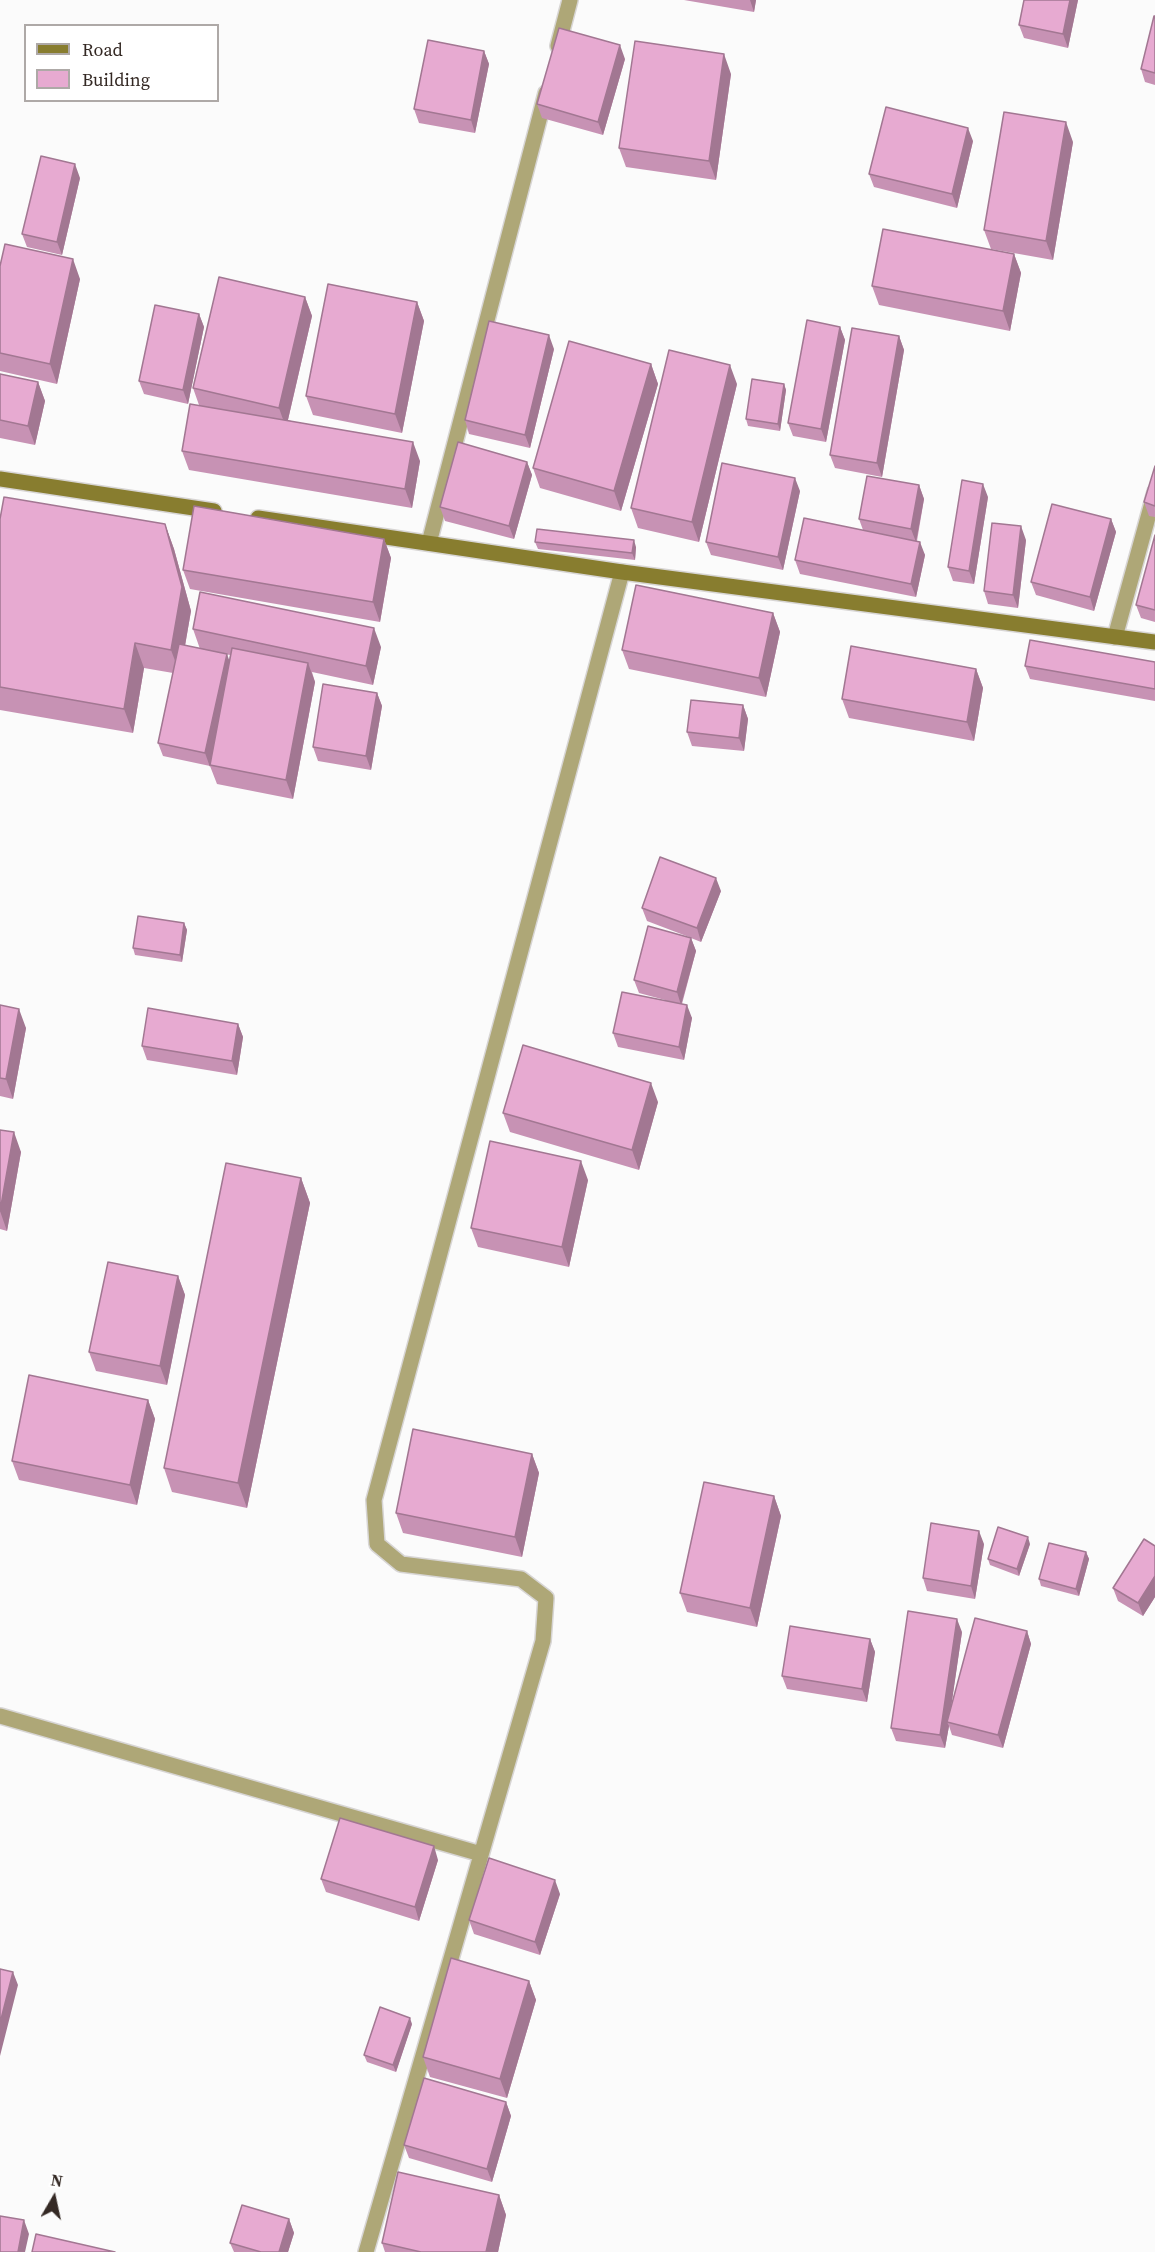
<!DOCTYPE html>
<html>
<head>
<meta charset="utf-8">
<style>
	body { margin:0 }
	#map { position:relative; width:1155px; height:2252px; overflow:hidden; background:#fbfbfb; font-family:"Source Serif 4",serif }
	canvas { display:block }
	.legend { position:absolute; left:24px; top:24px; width:195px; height:78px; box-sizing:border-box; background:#fff; border:2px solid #aea9a7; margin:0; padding:8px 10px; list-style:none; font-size:18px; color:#342924 }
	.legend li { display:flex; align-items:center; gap:12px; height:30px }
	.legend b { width:30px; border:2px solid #aea9a7 }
	.north { position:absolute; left:24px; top:2168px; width:60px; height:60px; -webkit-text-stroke:4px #fff; paint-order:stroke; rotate:9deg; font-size:16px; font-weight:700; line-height:24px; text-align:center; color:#342924 }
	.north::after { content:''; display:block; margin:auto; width:21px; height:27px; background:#342924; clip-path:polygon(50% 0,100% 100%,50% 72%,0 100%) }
</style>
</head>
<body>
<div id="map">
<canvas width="1155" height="2252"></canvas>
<ul class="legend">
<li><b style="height:8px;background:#887d2f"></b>Road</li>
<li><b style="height:16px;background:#e7aad1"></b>Building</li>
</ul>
<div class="north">N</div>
</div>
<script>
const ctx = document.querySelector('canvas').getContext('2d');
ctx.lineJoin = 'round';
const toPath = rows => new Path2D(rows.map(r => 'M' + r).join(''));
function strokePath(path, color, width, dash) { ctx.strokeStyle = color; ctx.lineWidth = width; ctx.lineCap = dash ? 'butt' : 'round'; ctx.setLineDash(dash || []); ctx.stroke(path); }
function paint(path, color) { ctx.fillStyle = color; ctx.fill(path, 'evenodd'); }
const minor = toPath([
	[558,46,570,0],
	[429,543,546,93],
	[1115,637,1155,492],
	[0,1716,481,1854],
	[366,2252,543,1641,546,1598,521,1579,401,1564,377,1544,374,1500,622,572]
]);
const secondary = toPath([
	[0,479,214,511],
	[258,518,622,572,1155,642]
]);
const wall = toPath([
	[684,0,756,0,754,12],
	[1024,0,1078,0,1068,48,1024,38,1019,25],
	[1155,16,1155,85,1145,82,1141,69],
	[484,51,489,64,475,133,419,123,414,109],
	[625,59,603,135,542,118,537,104],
	[731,74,716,180,626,167,619,148],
	[973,141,957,208,874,187,869,174],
	[1073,142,1053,260,991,249,984,230],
	[80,178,62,255,27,247,22,234],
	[1014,254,1021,273,1010,331,879,305,872,286],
	[0,266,80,279,57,384,0,371],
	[305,297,312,316,288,420,420,461,412,508,189,470,182,451,199,405,193,388],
	[417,302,424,321,402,433,313,415,306,396],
	[199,314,204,327,188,404,144,394,139,381],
	[840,327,845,340,826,442,793,436,788,423],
	[899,336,904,350,882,477,835,468,830,455],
	[554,349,530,448,469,434,465,420],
	[651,364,658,384,621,511,540,488,533,468],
	[0,374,38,382,45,401,35,445,0,438],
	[737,384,699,542,638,528,631,508],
	[784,384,786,390,780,431,748,426,746,419],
	[527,462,532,475,514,539,445,521,440,507],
	[1155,466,1155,517,1149,516,1144,502],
	[919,485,924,499,917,541,925,555,916,597,800,574,795,560,863,530,859,519],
	[800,491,783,570,711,555,706,542],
	[988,497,974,584,953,581,948,567],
	[0,519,165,524,174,549,191,611,185,646,229,661,230,655,200,649,193,629,381,647,373,685,312,672,315,682,293,799,217,784,210,766,163,756,158,743,173,673,144,668,133,733,0,710],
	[1111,519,1116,532,1094,611,1036,595,1031,582],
	[1155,535,1155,622,1141,618,1136,605],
	[384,539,391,558,380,622,190,589,183,570],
	[1026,540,1018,608,988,604,984,591],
	[535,542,636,547,635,560,538,549],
	[773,613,780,632,766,697,629,669,622,650],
	[1155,662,1155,701,1030,679,1025,666],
	[976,669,983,688,974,741,849,718,842,699],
	[377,693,382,706,371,770,318,761,313,747],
	[743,705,748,719,744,751,692,746,687,732],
	[721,891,701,942,691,938,696,951,682,1004,692,1018,684,1060,618,1047,613,1033,665,1000,639,993,634,980,689,937,647,921,642,908],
	[184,923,187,930,182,962,135,955,133,948],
	[0,1005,26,1028,13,1099,0,1096],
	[238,1024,243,1037,237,1075,147,1060,142,1046],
	[658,1102,639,1170,510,1132,503,1113],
	[0,1130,21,1152,7,1231,0,1229],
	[301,1178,310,1203,247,1508,172,1492,164,1468],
	[588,1180,569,1267,478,1247,471,1228],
	[178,1276,185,1295,167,1385,96,1371,89,1352],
	[148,1400,155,1419,137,1505,19,1480,12,1461],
	[532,1454,539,1473,522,1557,403,1533,396,1513],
	[774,1496,781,1516,757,1627,687,1612,680,1593],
	[984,1544,975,1599,927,1591,923,1578],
	[1030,1544,1019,1576,990,1565,988,1559],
	[1155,1546,1155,1597,1143,1616,1118,1601,1113,1588],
	[1086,1552,1089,1559,1079,1596,1041,1586,1039,1579],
	[1027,1631,1031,1644,1003,1748,952,1735,949,1726,945,1748,896,1741,891,1728,962,1632,951,1706],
	[870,1639,875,1652,867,1702,787,1689,782,1676],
	[438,1860,419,1921,326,1892,321,1879],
	[560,1894,540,1955,474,1934,469,1920],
	[529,1981,536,2000,507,2098,430,2077,423,2057],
	[412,2024,396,2072,367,2062,364,2055],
	[506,2102,511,2116,492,2182,409,2158,404,2145],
	[499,2195,506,2215,498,2252,385,2252,382,2243],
	[289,2219,294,2233,288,2252,234,2252,230,2243]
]);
const shadedWall = toPath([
	[750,0,756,0,754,12],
	[1070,0,1078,0,1068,48,1063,34],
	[620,45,625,59,603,135,598,122],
	[484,51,489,64,475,133,471,120],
	[724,54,731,74,716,180,709,161],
	[1066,122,1073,142,1053,260,1046,241],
	[968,128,973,141,957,208,952,194],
	[75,164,80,178,62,255,57,242],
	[1014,254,1021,273,1010,331,1003,311],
	[73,259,80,279,57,384,50,364],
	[305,297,312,316,286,428,279,408],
	[417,302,424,321,402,433,395,414],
	[199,314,204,327,188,404,183,390],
	[840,327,845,340,826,442,821,429],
	[549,335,554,349,530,448,525,435],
	[899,336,904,350,882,477,877,463],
	[651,364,658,384,621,511,614,491],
	[730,365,737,384,699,542,692,522],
	[38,382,45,401,35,445,28,426],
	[784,384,786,390,780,431,778,424],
	[413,442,420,461,412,508,405,489],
	[527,462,532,475,514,539,509,526],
	[795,478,800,491,783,570,778,557],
	[983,484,988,497,974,584,969,571],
	[919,485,924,499,916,542,911,529],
	[1111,519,1116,532,1094,611,1090,597],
	[165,524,174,549,191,611,180,674,171,650],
	[1021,526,1026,540,1018,608,1013,595],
	[384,539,391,558,380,622,373,602],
	[634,540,636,547,635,560,632,553],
	[920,542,925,555,916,597,911,584],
	[773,613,780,632,766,697,759,678],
	[374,628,381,647,373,685,366,666],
	[135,643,144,668,133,733,124,709],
	[227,654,232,668,210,767,205,753],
	[308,663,315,682,293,799,286,780],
	[976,669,983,688,974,741,967,722],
	[377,693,382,706,371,770,366,756],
	[743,705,748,719,744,751,739,738],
	[716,878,721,891,701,942,697,928],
	[184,923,187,930,182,962,180,955],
	[691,938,696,951,681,1005,677,992],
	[687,1005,692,1018,684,1060,679,1047],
	[19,1009,26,1028,13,1099,6,1079],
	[238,1024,243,1037,237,1075,232,1061],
	[651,1083,658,1102,639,1170,632,1150],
	[14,1132,21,1152,7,1231,0,1211],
	[581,1161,588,1180,569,1267,562,1247],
	[301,1178,310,1203,247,1508,238,1483],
	[178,1276,185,1295,167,1385,160,1366],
	[148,1400,155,1419,137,1505,130,1485],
	[532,1454,539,1473,522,1557,515,1537],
	[774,1496,781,1516,757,1627,750,1608],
	[979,1531,984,1544,975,1599,971,1586],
	[1028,1537,1030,1544,1019,1576,1017,1569],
	[1086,1552,1089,1559,1079,1596,1076,1589],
	[1155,1576,1155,1597,1143,1616,1138,1603],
	[957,1619,962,1632,949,1722,947,1722,949,1726,945,1748,940,1735],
	[1027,1631,1031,1644,1003,1748,998,1735],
	[870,1639,875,1652,867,1702,862,1689],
	[434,1846,438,1860,419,1921,415,1907],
	[555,1880,560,1894,540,1955,535,1942],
	[13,1972,18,1985,0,2056,0,2023],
	[529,1981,536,2000,507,2098,500,2079],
	[410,2018,412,2024,396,2072,393,2065],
	[506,2102,511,2116,492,2182,487,2169],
	[499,2195,506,2215,498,2252,486,2252],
	[289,2219,294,2233,288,2252,279,2252],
	[24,2220,29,2234,25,2252,18,2252]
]);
const building = toPath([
	[1024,0,1070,0,1063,34,1019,25,1024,0],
	[1154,16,1155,16,1155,73,1141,69,1154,16],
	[559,28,620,45,598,122,537,104,559,28],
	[428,40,484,51,471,120,414,109,428,40],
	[635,41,724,54,709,161,619,148,635,41],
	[886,107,968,128,952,194,869,174,886,107],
	[1004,112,1066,122,1046,241,984,230,1004,112],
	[41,156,75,164,57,242,22,234,41,156],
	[883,229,1014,254,1003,311,872,286,883,229],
	[5,244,73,259,50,364,0,353,0,266,5,244],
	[219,277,305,297,279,408,193,388,219,277],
	[328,284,417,302,395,414,306,396,328,284],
	[155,305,199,314,183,390,139,381,155,305],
	[807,320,840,327,821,429,788,423,807,320],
	[489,321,549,335,525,435,465,420,489,321],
	[852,328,899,336,877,463,830,455,852,328],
	[569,341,651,364,614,491,533,468,569,341],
	[669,350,730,365,692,522,631,508,669,350],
	[0,374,38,382,28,426,0,420,0,374],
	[752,379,784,384,778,424,746,419,752,379],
	[190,404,413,442,405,489,182,451,190,404],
	[458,442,527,462,509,526,440,507,458,442],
	[722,463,795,478,778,557,706,542,722,463],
	[1155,466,1155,506,1144,502,1155,466],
	[867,476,919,485,911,529,859,519,867,476],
	[962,480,983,484,969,571,948,567,962,480],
	[4,497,165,524,182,587,171,650,135,643,124,709,0,687,0,519,4,497],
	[1052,504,1111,519,1090,597,1031,582,1052,504],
	[194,506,384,539,373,602,183,570,194,506],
	[804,518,920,542,911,584,795,560,804,518],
	[992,523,1021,526,1013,595,984,591,992,523],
	[537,529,634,540,632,553,535,542,537,529],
	[1155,535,1155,610,1136,605,1155,535],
	[636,585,773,613,759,678,622,650,636,585],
	[200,592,374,628,366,666,193,629,200,592],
	[1030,640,1155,662,1155,689,1025,666,1030,640],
	[179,644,227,654,205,753,158,743,179,644],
	[851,646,976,669,967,722,842,699,851,646],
	[232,648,308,663,286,780,210,765,232,648],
	[323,684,377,693,366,756,313,747,323,684],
	[691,700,743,705,739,738,687,732,691,700],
	[660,857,716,878,697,928,642,908,660,857],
	[138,916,184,923,180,955,133,948,138,916],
	[648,926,691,938,677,992,634,980,648,926],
	[622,992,687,1005,679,1047,613,1033,622,992],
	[0,1005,19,1009,6,1079,0,1078,0,1005],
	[148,1008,238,1024,232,1061,142,1046,148,1008],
	[523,1045,651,1083,632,1150,503,1113,523,1045],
	[0,1130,14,1132,0,1211,0,1130],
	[490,1141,581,1161,562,1247,471,1228,490,1141],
	[226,1163,301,1178,238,1483,164,1468,226,1163],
	[108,1262,178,1276,160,1366,89,1352,108,1262],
	[29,1375,148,1400,130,1485,12,1461,29,1375],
	[413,1429,532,1454,515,1537,396,1513,413,1429],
	[704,1482,774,1496,750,1608,680,1593,704,1482],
	[931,1523,979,1531,971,1586,923,1578,931,1523],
	[998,1527,1028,1537,1017,1569,988,1559,998,1527],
	[1144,1539,1155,1546,1155,1576,1138,1603,1113,1588,1144,1539],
	[1049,1543,1086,1552,1076,1589,1039,1579,1049,1543],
	[908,1611,957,1619,940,1735,891,1728,908,1611],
	[975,1618,1027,1631,998,1735,947,1722,975,1618],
	[790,1626,870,1639,862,1689,782,1676,790,1626],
	[340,1818,434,1846,415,1907,321,1879,340,1818],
	[489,1858,555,1880,535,1942,469,1920,489,1858],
	[451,1958,529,1981,500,2079,423,2057,451,1958],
	[0,1969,13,1972,0,2023,0,1969],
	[380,2007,410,2018,393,2065,364,2055,380,2007],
	[424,2078,506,2102,487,2169,404,2145,424,2078],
	[398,2172,499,2195,486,2252,421,2252,382,2243,398,2172],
	[242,2205,289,2219,279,2252,261,2252,230,2243,242,2205],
	[0,2216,24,2220,18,2252,0,2252,0,2216],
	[36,2234,115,2252,32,2252,36,2234]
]);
strokePath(minor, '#d7d5d4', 18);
strokePath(secondary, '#d7d5d4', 18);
strokePath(minor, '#aea777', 15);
strokePath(secondary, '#887d2f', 15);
paint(wall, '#c792b4');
paint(shadedWall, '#a27792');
paint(building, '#e7aad1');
strokePath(building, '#a27792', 1.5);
</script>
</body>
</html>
